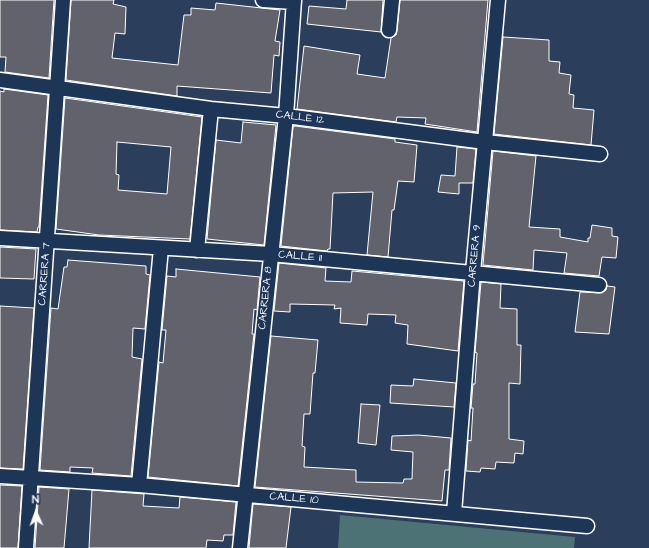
<!DOCTYPE html>
<html>
<head>
<meta charset="utf-8">
<style>
	body { margin:0 }
	#map { position:relative; width:649px; height:548px; overflow:hidden; background:#2b3e5b; font-family:"Architects Daughter",sans-serif }
	canvas { display:block }
	.north { position:absolute; left:16px; top:492px; width:40px; height:40px; -webkit-text-stroke:3px #1d3557; paint-order:stroke; rotate:358deg; font-size:11px; font-weight:700; line-height:16px; text-align:center; color:#fff }
	.north::after { content:''; display:block; margin:auto; width:14px; height:18px; background:#fff; clip-path:polygon(50% 0,100% 100%,50% 72%,0 100%) }
</style>
</head>
<body>
<div id="map">
<canvas width="649" height="548"></canvas>
<div class="north">N</div>
</div>
<script>
const ctx = document.querySelector('canvas').getContext('2d');
ctx.lineJoin = 'round';
function paint(path, color) { ctx.fillStyle = color; ctx.fill(path, 'evenodd'); }
const toPath = rows => new Path2D(rows.map(r => 'M' + r).join(''));
function strokePath(path, color, width, dash) { ctx.strokeStyle = color; ctx.lineWidth = width; ctx.lineCap = dash ? 'butt' : 'round'; ctx.setLineDash(dash || []); ctx.stroke(path); }
function drawText(font, color, halo, rows, align = 'center') {
  ctx.font = font + ' "Architects Daughter",sans-serif'; ctx.lineWidth = 3; ctx.setLineDash([]); ctx.textBaseline = 'middle'; ctx.strokeStyle = halo; ctx.fillStyle = color; for (const [text, x, y, turn = 0] of rows) {
    ctx.save(); ctx.translate(x, y); ctx.rotate((+turn || 0) * Math.PI / 180); ctx.textAlign = isNaN(turn) ? turn : align; if (halo) ctx.strokeText(text, 0, 0); ctx.fillText(text, 0, 0); ctx.restore();
  }
}
const green = toPath([
	[340,515,575,537,574,548,338,548]
]);
const building = toPath([
	[0,0,54,0,49,78,5,72,6,57,0,57,0,0],
	[71,0,114,0,113,4,126,7,125,34,115,33,112,58,178,65,184,15,191,15,191,8,215,10,216,3,280,10,275,41,280,42,279,56,274,55,271,93,177,86,177,96,66,80,71,0],
	[347,0,383,0,381,32,307,24,309,6,346,9,347,0],
	[400,0,488,0,477,132,425,124,426,118,397,117,396,122,297,109,304,46,360,55,357,74,385,78,391,38,396,35,397,31,400,0],
	[503,37,549,40,549,61,560,62,559,73,571,75,569,94,574,95,573,108,594,110,591,145,494,134,503,37],
	[4,89,48,95,39,227,38,227,37,232,0,230,0,91,4,92,4,89],
	[65,98,202,117,190,239,99,235,56,229,65,98],
	[117,142,171,147,167,194,118,190,119,175,116,174,117,142],
	[243,122,276,125,264,245,207,239,216,140,241,143,243,122],
	[295,126,395,139,395,142,417,145,414,182,398,181,394,210,392,210,388,257,367,255,373,192,333,193,330,249,328,249,327,251,281,246,293,127,295,126],
	[457,147,476,149,473,183,459,183,459,194,438,192,441,175,455,176,457,147],
	[493,151,536,156,529,227,560,229,560,237,588,242,588,238,590,238,592,225,612,228,612,236,618,237,616,258,602,257,599,276,564,273,567,253,534,250,533,270,483,265,493,151],
	[0,247,36,249,34,279,0,278,0,247],
	[68,260,146,266,146,274,150,275,145,329,133,328,132,357,142,359,131,476,92,473,93,468,70,467,70,472,40,470,51,308,58,309,64,267,67,267,68,260],
	[279,263,326,268,325,281,351,282,352,271,464,281,458,351,407,344,408,325,395,323,396,315,368,314,367,325,340,323,341,308,334,309,335,305,290,304,290,312,274,311,279,263],
	[176,269,260,277,257,310,254,309,252,334,254,334,238,486,148,477,159,362,163,363,166,330,162,330,167,276,176,277,176,269],
	[481,282,501,284,500,308,517,309,517,345,521,345,520,384,509,383,509,439,524,441,523,454,515,453,514,463,496,462,495,469,481,468,480,472,466,471,468,440,471,441,473,408,471,408,473,384,475,384,477,353,475,352,481,282],
	[607,286,615,287,609,334,575,332,580,292,602,293,606,290,607,286],
	[0,306,34,308,23,469,0,468,0,306],
	[271,336,318,340,315,373,313,373,310,414,304,414,302,446,305,447,304,467,356,470,356,482,403,483,404,479,412,479,413,452,391,450,392,436,418,435,451,438,449,470,445,470,442,501,255,487,271,336],
	[414,379,456,383,454,407,390,403,391,385,413,386,414,379],
	[361,404,380,405,376,445,358,443,361,404],
	[0,485,22,486,18,548,0,548,0,485],
	[39,487,69,489,64,548,35,548,39,487],
	[92,490,144,494,143,506,179,508,180,497,236,502,233,535,224,535,223,541,207,540,206,548,89,548,92,490],
	[253,504,291,507,286,548,249,548,253,504]
]);
const minor = toPath([
	[263,0,294,2],
	[389,30,392,0],
	[0,80,211,109,286,116,485,142,600,154],
	[0,238,271,254,599,285],
	[197,250,211,109],
	[0,476,139,485,587,526],
	[139,485,161,248],
	[454,513,473,272,498,0],
	[26,548,63,0],
	[240,548,286,116,294,0]
]);
const streetNames = [
	["CALLE 12",300,118,7],
	["CARRERA 9",475,256,-85],
	["CALLE 11",300,257,5],
	["CARRERA 7",45,274,-86],
	["CARRERA 8",266,298,-84],
	["CALLE 10",294,499,5]
];
paint(green, '#4c7275');
paint(building, '#61626b');
strokePath(building, '#fff', 1);
strokePath(minor, '#fff', 17);
strokePath(minor, '#1d3557', 14);
drawText('11px', '#fff', '#1d3557', streetNames);
</script>
</body>
</html>
